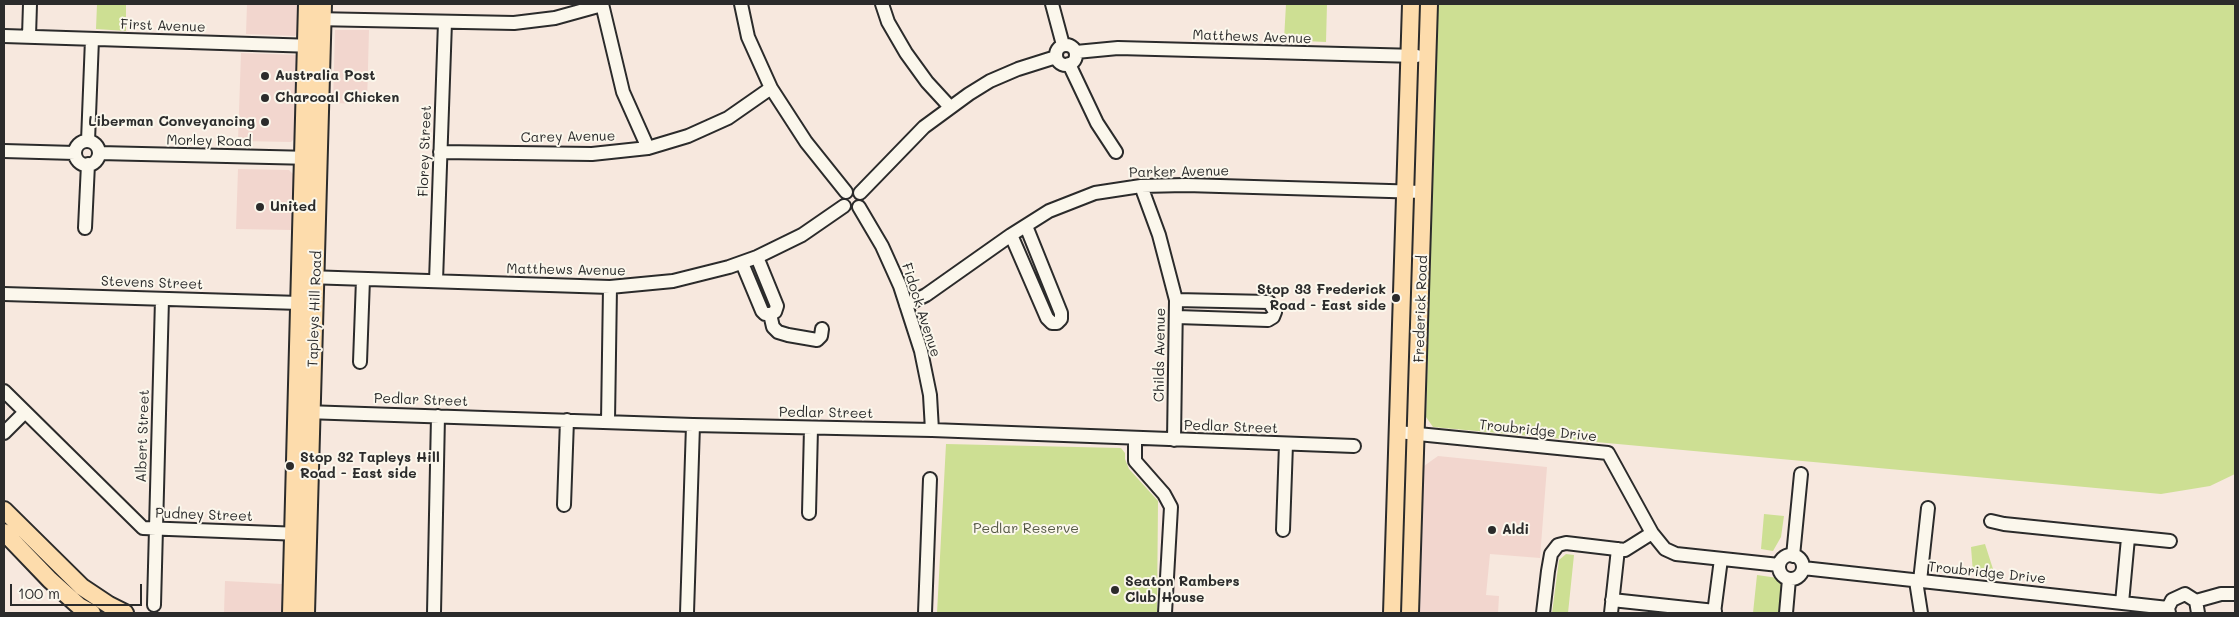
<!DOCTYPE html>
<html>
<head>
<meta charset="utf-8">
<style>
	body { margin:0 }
	#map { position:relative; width:2239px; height:617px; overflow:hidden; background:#f7e8de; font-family:Mali,sans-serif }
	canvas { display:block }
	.frame { position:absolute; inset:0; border:5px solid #2b2b2b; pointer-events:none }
	.scale { position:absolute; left:10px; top:584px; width:132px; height:22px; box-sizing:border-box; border:2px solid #2b2b2b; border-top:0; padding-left:6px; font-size:15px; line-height:18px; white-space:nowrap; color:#2b2b2b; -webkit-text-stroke:4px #fbf7ec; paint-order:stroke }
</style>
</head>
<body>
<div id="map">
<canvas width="2239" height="617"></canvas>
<div class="frame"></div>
<div class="scale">100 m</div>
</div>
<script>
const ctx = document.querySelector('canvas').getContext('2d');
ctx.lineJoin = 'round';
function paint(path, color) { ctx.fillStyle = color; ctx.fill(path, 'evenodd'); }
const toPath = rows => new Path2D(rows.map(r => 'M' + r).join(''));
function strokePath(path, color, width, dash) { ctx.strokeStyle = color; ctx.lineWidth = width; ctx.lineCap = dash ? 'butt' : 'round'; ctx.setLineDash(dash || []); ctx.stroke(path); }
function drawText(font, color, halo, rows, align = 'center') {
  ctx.font = font + ' Mali,sans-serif'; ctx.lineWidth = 4; ctx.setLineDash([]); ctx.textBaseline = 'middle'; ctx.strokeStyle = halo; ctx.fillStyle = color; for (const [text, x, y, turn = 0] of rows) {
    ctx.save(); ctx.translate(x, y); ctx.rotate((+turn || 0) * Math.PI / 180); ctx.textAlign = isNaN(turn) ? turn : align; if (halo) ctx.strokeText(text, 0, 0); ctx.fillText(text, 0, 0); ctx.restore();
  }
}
const built = toPath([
	[247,4,300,4,299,32,295,36,246,34],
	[335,30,369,30,367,104,333,103],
	[241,53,298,55,295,138,291,142,238,141],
	[238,169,289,170,295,176,293,230,236,229],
	[1438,456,1547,467,1540,558,1490,554,1486,595,1499,596,1498,613,1420,613,1424,466],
	[225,581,282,584,281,613,224,613]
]);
const green = toPath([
	[97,4,126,4,126,31,96,29],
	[1286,4,1327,4,1326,42,1284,40],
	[1438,4,2235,4,2235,474,2210,486,2161,494,1433,427,1426,417],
	[946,444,1121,448,1125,453,1125,459,1129,469,1158,501,1157,613,937,613],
	[1764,514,1784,516,1781,537,1773,551,1761,549],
	[1985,544,1993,569,1992,575,1973,573,1971,547],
	[1566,554,1574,555,1568,613,1552,613,1559,560],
	[1757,575,1778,578,1782,587,1781,613,1753,613]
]);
const minor = toPath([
	[602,4,623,92,648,148],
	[741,4,748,37,771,88,806,142,846,192],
	[882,4,888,22,906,53,927,82,950,107],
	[1052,4,1063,45],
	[314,19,514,23,555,18,602,5],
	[4,36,314,46],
	[29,36,30,4],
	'1056 55a10 10 0 1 1 20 0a10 10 0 1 1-20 0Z',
	[1076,52,1118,48,1417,56],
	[1069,64,1097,123,1116,152],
	[88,141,92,39],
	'75 153a12 12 0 1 1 24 0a12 12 0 1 1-24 0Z',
	[4,151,75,153],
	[440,152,592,154,648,148,688,136,728,118,771,88],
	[99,153,312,158],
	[1141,186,1159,235,1176,300,1174,440],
	[860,193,924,127,969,94,990,81,1018,69,1056,57],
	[859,207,882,246,900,286,921,351,930,395,932,430],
	[85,228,88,164],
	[1011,235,1047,318,1052,323,1057,323,1061,319,1061,313,1026,226],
	[742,263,762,311,765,314,770,314,775,312,777,306,757,257],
	[307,277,610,287,673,281,729,267,757,257,802,235,844,206],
	[436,281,445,22],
	[4,294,300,303],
	[1176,300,1269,302,1275,312,1273,317,1268,320,1177,317],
	[906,305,926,295,1011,235,1049,211,1095,193,1141,186,1186,185,1423,192],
	[770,314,773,327,778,332,788,335,817,340,821,336,822,329],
	[360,362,363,279],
	[4,391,143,528,301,534],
	[305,412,693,425,932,430,1354,446],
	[608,421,610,287],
	[1398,432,1608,453,1652,533,1665,549,1676,554,1779,565],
	[4,433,25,412],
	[1135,439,1135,461,1164,494,1171,507,1165,613],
	[564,505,567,420],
	[809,513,811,428],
	[1991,521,2004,524,2170,541],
	[1283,530,1286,444],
	'1779 567a12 12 0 1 1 24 0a12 12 0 1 1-24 0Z',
	[1793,556,1801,474],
	[1803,568,2168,608],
	[1916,581,1921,613],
	[1920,581,1928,508],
	[1612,600,1715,611],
	[2196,601,2221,594,2235,594],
	[2122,603,2128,538],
	[154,605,162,299],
	[434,613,438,416],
	[687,613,693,425],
	[925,613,930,479],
	[1543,613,1548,571,1551,554,1558,545,1566,543,1625,550,1652,533],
	[1611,613,1618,549],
	[1714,613,1721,559],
	[1786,613,1789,579],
	[2169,613,2168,608,2172,600,2185,594,2196,601,2198,613]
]);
const major = toPath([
	[4,510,82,587,109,605,125,613],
	[4,532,50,580,79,606,92,613],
	[291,613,307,4],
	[306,613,323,4],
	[1392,613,1411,4],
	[1410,613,1429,4]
]);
const markers = [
	[265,76,5,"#2b2b2b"],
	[265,98,5,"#2b2b2b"],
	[265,122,5,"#2b2b2b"],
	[260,207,5,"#2b2b2b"],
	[1396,298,5,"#2b2b2b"],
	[290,466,5,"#2b2b2b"],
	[1492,530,5,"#2b2b2b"],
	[1115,590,5,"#2b2b2b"]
];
const streetNames = [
	["First Avenue",163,26,2],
	["Matthews Avenue",1252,37,2],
	["Carey Avenue",568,137,-1],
	["Morley Road",209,141,1],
	["Florey Street",425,151,-88],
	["Parker Avenue",1179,172,-1],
	["Matthews Avenue",566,270,1],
	["Stevens Street",152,283,2],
	["Tapleys Hill Road",315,309,-88],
	["Frederick Road",1421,309,-88],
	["Fidock Avenue",921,310,72],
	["Childs Avenue",1160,355,-89],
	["Pedlar Street",421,400,2],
	["Pedlar Street",826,413,1],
	["Pedlar Street",1231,427,2],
	["Troubridge Drive",1538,431,6],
	["Albert Street",143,436,-88],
	["Pudney Street",204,515,2],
	["Troubridge Drive",1987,573,6]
];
const poiNames = [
	["Australia Post",275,76],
	["Charcoal Chicken",275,98],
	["Liberman Conveyancing",255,122,"right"],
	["United",270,207],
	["Stop 33 Frederick",1386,290,"right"],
	["Road - East side",1386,306,"right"],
	["Stop 32 Tapleys Hill",300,458],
	["Road - East side",300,474],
	["Aldi",1502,530],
	["Seaton Rambers",1125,582],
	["Club House",1125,598]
];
const parkNames = [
	["Pedlar Reserve",1026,529]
];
paint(built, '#f2d6ce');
paint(green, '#cddf93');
strokePath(minor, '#2b2b2b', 16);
strokePath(major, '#2b2b2b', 20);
strokePath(minor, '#fbf7ec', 12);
strokePath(major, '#fddcac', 16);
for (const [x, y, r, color] of markers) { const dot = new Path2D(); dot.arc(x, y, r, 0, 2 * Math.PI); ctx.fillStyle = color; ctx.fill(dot); strokePath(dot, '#fbf7ec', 2); }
drawText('14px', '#2b2b2b', '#fbf7ec', streetNames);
drawText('bold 14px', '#2b2b2b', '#fbf7ec', poiNames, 'left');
drawText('14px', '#545845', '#fbf7ec', parkNames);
</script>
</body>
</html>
